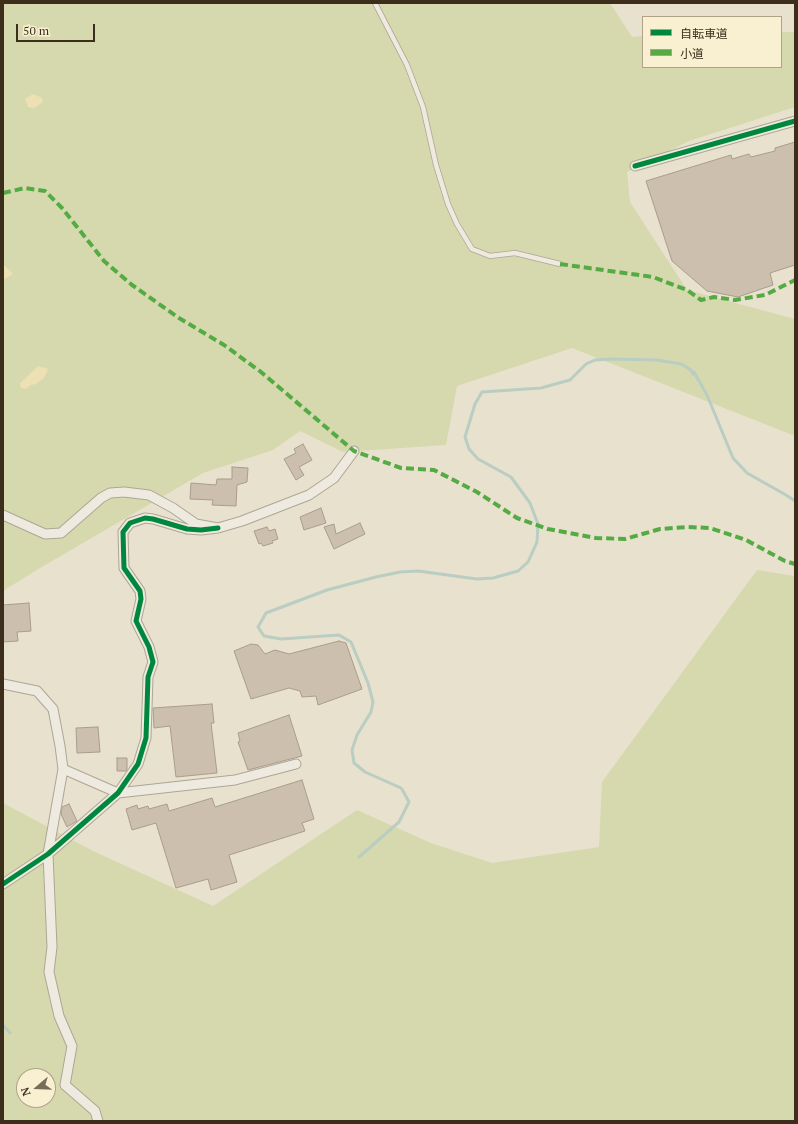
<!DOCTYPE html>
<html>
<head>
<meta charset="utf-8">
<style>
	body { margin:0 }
	#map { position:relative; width:798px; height:1124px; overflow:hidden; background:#e8e1cd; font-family:"PT Serif","Noto Sans JP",serif }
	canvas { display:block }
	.frame { position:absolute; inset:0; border:4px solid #3d2e1c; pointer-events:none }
	.legend { position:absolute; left:642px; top:16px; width:140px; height:52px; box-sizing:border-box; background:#f9f0d2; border:1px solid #aea289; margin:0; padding:5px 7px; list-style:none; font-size:12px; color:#3d2e1c }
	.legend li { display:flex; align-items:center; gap:8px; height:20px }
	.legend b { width:20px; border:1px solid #aea289 }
	.north { position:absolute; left:16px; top:1068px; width:40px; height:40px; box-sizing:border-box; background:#f9f0d2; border:1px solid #aea289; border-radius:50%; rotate:251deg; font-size:11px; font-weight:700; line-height:16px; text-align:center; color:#3d2e1c }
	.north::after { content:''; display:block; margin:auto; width:14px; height:18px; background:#796d5a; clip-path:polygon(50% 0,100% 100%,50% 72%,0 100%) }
	.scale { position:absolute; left:16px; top:24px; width:79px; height:18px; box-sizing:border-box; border:2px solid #3d2e1c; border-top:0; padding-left:5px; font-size:12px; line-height:14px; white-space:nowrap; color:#3d2e1c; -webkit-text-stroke:3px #f9f0d2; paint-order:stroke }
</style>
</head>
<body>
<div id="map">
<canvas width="798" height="1124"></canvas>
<div class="frame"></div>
<ul class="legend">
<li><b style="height:5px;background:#00873e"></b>自転車道</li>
<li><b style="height:5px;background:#55ab43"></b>小道</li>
</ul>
<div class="north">N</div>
<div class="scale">50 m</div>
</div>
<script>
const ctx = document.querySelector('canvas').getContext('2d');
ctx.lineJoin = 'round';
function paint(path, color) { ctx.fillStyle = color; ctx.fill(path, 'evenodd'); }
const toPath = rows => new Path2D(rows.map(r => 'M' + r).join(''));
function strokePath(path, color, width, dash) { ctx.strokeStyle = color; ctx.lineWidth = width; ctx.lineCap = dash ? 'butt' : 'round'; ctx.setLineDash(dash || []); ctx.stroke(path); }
const green = toPath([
	[3,3,610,3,632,37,643,36,643,67,781,67,781,32,795,32,795,107,689,141,627,172,630,202,687,290,795,319,795,436,572,348,457,386,446,445,343,452,300,431,273,450,203,473,35,571,3,591],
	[757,570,795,576,795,1121,3,1121,3,803,93,851,213,906,357,810,431,843,492,863,599,847,602,782],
	[24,1076,48,1076,48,1100,24,1100]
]);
const sand = toPath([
	[33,94,42,98,43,102,34,108,28,107,25,99],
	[3,264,13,274,3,280],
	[38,366,48,369,44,378,36,384,31,385,26,389,21,388,20,383]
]);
const stream = toPath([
	[359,857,399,822,409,802,403,791,401,788,365,772,354,763,352,750,357,735,371,712,373,702,368,683,351,642,339,635,281,639,264,636,258,627,266,613,327,590,376,577,400,572,418,571,477,579,493,578,518,571,528,562,537,542,538,524,530,503,511,477,478,459,469,449,465,437,475,404,482,392,541,388,570,380,586,364,595,360,610,359,657,360,681,364,691,370,693,374,694,372,707,395,733,458,747,473,786,495,795,501],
	[3,1025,10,1033]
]);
const building = toPath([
	[795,142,795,265,770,273,773,285,738,297,707,291,672,261,646,181,731,155,732,159,749,154,751,157,775,151,775,148,795,142],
	[303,444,312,460,299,467,304,475,296,480,284,459,296,453,294,449,303,444],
	[232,467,248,468,247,482,237,485,236,506,212,505,213,500,190,499,191,483,216,485,217,479,232,479,232,467],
	[321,508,326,523,304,530,300,517,321,508],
	[360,523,365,534,334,549,324,527,334,524,336,534,360,523],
	[267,527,269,531,275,529,278,539,272,541,273,543,263,546,261,543,259,544,254,531,267,527],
	[29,603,31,631,17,632,18,641,3,642,3,605,29,603],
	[339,641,346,643,362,689,318,705,316,696,302,697,300,691,289,688,251,699,234,651,251,644,258,645,265,654,275,650,289,654,339,641],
	[212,704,214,723,211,723,217,773,176,777,170,726,154,728,153,708,212,704],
	[289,715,302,756,248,770,238,742,240,741,238,733,289,715],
	[98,727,100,752,77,753,76,728,98,727],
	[117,758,127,758,127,769,126,771,117,771,117,758],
	[302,780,314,819,302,823,305,831,229,855,237,882,211,890,208,879,176,888,156,823,132,830,126,809,137,805,138,809,148,806,149,809,167,804,169,811,212,798,215,807,302,780],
	[69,804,77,821,67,827,61,814,62,807,69,804]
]);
const service = toPath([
	[375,3,407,65,423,107,436,165,448,204,457,224,472,249,490,256,515,253,560,264]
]);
const minor = toPath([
	[635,166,795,121],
	[3,515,45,534,61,533,101,498,110,493,124,492,149,495,173,508,196,524,218,528,242,521,309,495,334,478,354,451],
	[3,684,37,691,53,709,60,746,63,769,48,854,52,947,49,972,59,1016,72,1046,65,1085,95,1111,98,1121],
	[63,769,118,793,235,780,296,764],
	[3,884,48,854,118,793,138,764,146,738,148,677,153,662,149,647,136,621,141,599,140,591,124,568,123,532,130,523,145,518,153,519,187,529,201,530,218,528]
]);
const quiet = toPath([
	[3,193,25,188,45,191,62,208,104,261,132,285,179,318,224,345,261,372,354,451,401,468,434,470,477,492,517,518,548,529,596,538,625,539,660,529,687,527,710,528,746,540,785,561,795,564],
	[560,264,653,277,687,290,701,300,714,297,735,300,765,295,795,280]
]);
const cycleway = toPath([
	[635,166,795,121],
	[3,884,48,854,118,793,138,764,146,738,148,677,153,662,149,647,136,621,141,599,140,591,124,568,123,532,130,523,145,518,153,519,187,529,201,530,218,528]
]);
paint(green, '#d6d9ae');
paint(sand, '#ede0b2');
strokePath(stream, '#b9cdc2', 3);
paint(building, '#ccbfad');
strokePath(building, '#a99c8c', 1);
strokePath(service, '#ada696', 6);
strokePath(minor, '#ada696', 11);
strokePath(service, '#efeadf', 4.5);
strokePath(minor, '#efeadf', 9);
strokePath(quiet, '#55ab43', 4, [8, 4]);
strokePath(cycleway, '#00873e', 5);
</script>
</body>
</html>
